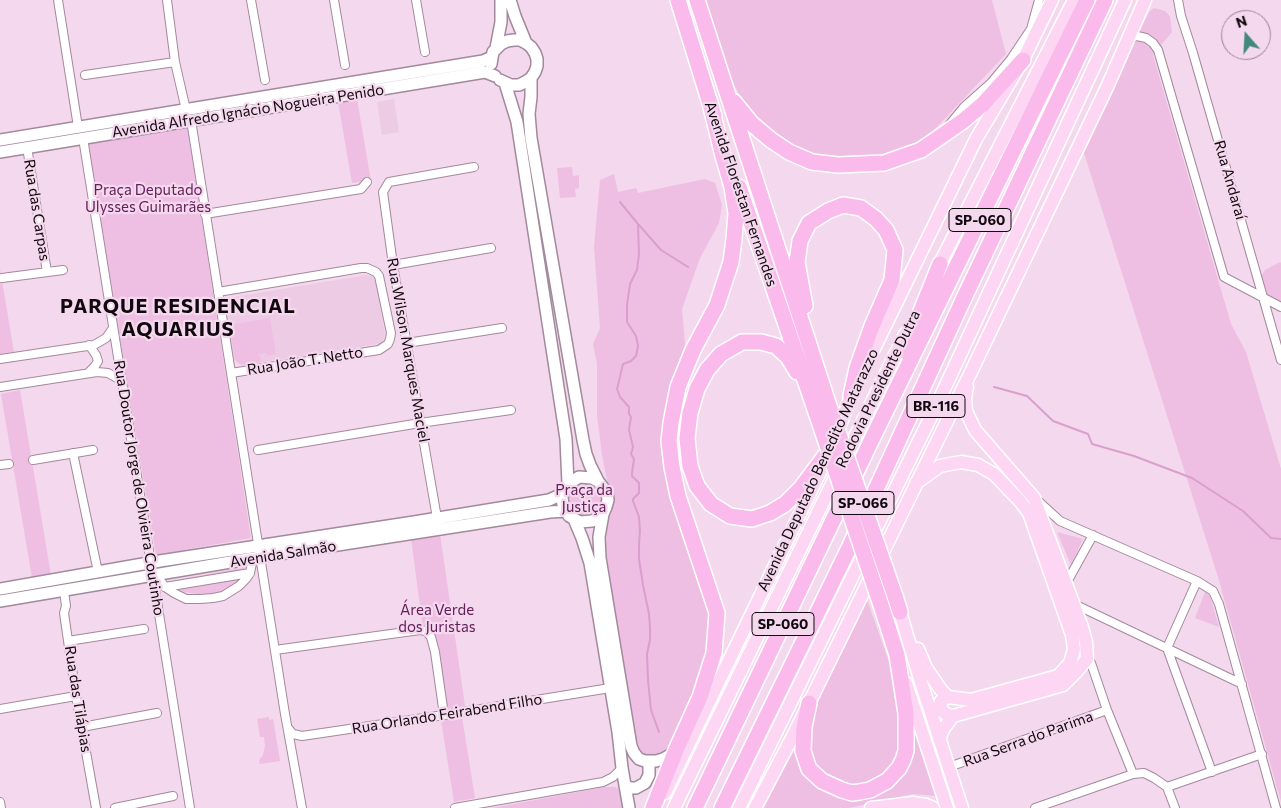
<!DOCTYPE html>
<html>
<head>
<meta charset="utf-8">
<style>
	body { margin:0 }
	#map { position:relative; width:1281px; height:808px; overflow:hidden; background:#f4d8ed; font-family:Commissioner,sans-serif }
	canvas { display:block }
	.north { position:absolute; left:1221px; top:10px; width:50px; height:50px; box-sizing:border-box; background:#f4d8ed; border:1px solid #998594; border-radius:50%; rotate:341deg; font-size:14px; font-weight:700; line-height:20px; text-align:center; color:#11080f }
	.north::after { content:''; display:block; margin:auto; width:18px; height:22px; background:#42887f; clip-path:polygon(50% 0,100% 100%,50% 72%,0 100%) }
</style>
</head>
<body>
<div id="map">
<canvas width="1281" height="808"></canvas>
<div class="north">N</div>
</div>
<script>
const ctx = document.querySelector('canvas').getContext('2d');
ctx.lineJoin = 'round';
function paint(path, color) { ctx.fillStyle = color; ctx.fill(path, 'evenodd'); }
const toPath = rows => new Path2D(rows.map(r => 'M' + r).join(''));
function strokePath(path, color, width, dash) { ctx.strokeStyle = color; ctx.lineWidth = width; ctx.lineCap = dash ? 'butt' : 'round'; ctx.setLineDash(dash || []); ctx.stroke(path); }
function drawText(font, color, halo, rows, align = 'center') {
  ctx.font = font + ' Commissioner,sans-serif'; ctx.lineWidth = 4.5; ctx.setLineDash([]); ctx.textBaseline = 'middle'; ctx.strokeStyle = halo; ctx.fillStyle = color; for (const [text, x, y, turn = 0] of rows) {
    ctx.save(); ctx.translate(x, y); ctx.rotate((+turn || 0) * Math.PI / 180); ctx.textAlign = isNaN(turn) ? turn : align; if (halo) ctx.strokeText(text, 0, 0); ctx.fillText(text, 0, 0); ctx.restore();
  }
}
const built = toPath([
	[394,99,399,132,382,135,377,102],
	[366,275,372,276,376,282,385,335,384,340,379,344,245,365,239,364,234,360,224,305,225,301,227,298]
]);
const green = toPath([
	[705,0,992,0,1006,54,934,130,916,143,885,155,874,158,852,159,819,155,798,148,778,137,761,122,746,105,734,85,730,75],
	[1154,8,1165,11,1170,16,1172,32,1153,55,1231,324,1246,352,1281,469,1281,802,1218,577,1084,153,1144,22,1150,11],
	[356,93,371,181,352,183,337,96],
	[187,124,251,538,156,555,87,140],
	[572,167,573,176,579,175,579,188,575,189,576,197,560,198,557,168],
	[614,174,618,192,636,188,638,193,705,179,715,183,722,205,719,223,700,258,682,309,685,345,672,388,665,438,711,614,706,650,698,682,669,751,662,755,647,756,640,750,634,731,607,559,606,544,607,526,612,506,602,455,597,415,597,364,593,344,600,328,594,247,600,180],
	[1280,262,1281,263,1281,304,1266,297,1260,278,1265,270],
	[0,269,14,352,0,354],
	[270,318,276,354,267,356,266,353,258,354,258,356,260,355,261,362,242,365,238,363,235,359,229,325],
	[20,390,51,575,32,578,1,394],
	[592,480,604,493,601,512,588,519,570,514,565,492,573,482],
	[1057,532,1083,539,1071,565],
	[440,534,465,706,444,710,433,638,423,629,411,538],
	[246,567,240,581,221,593,206,595,183,592,171,581],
	[1205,592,1210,596,1219,627,1195,618],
	[866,597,889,662,902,734,898,755,891,769,871,782,853,785,833,779,817,767,810,754,813,707],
	[269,717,269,720,273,719,280,761,260,764,259,760,263,755,265,746,264,737,260,737,257,719],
	[462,717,475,798,454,802,441,720],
	[912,721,920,748,937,796,913,794,849,808,764,808,798,738,824,790,883,791,898,780,907,763],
	[604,787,616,787,623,793,626,808,492,808]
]);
const stream = toPath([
	[620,202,638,224,639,254,637,270,630,284,627,305,627,322,636,336,638,346,636,356,631,361,623,364,617,389,620,397,629,407,629,414,631,417,629,430,633,447,631,454,634,459,632,473,632,476,639,483,639,493,633,499,633,501,639,517,640,531,639,544,639,559,643,585,649,614,650,628,650,640,647,654,648,680,651,710,659,732],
	[639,225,661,250,688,267],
	[994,387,1027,396,1053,421,1088,434,1092,444,1134,456,1192,478,1243,511,1271,538,1281,539]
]);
const street = toPath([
	[58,0,78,127],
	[167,0,175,62,186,110],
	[251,0,265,80],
	[334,0,345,65],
	[416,0,425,52],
	[1178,0,1181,16,1193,53,1281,360],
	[1129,38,1137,36,1146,38,1153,43,1158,50,1224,277,1281,307],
	[85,75,175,62],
	[191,120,285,714,302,808],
	[950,124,964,107,991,83,1011,59,1031,29,1039,0],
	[83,138,190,808],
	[27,147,47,272],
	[205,214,361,189,367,182],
	[393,265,491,248],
	[2,278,63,270],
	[218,292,361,268,367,268,376,272,379,276,391,333,390,339,388,344,379,350,231,373],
	[407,343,502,328],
	[0,359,94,345,106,338,113,328],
	[88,373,95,366,98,361,96,355,89,345],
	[0,387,97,372,108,373,122,381],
	[258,450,420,423,511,410],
	[73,453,98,572],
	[33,460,93,450],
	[0,465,9,464],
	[1037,500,1060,521,1197,581,1213,591,1219,604,1276,808],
	[437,518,393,265,383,192,389,182,474,167],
	[156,574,165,587,174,593,186,599,200,599,213,598,223,596,239,586,246,579,250,573,253,558],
	[1197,581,1167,648,1212,772],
	[1067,582,1093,535],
	[165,587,250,573],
	[64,591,66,606,64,613,76,696,96,808],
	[1074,604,1242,684],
	[68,641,144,629],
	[275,650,420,630,426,631,431,637,435,652,444,715],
	[1091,663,1107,710,1133,774],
	[0,709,76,696],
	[82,727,157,713],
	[288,728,293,734,302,736,444,715,610,688],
	[949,767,1107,710],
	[1167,787,1262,754],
	[0,802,1,808],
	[115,808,173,796],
	[455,808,603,782,613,777,622,768],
	[1035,808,1133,774,1144,773,1154,778,1167,787,1175,808]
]);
const secondary = toPath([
	[496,48,501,22,501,0],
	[491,64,493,52,501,44,507,41,514,40,520,40,526,43],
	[531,78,531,97,529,114,531,138,583,440,586,454,590,465,598,481,607,493,608,500,606,507,603,514,598,518,592,521,580,522,569,516,563,505,562,498,563,491,568,484,579,477,592,478,598,481],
	[500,80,511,85,519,85,525,82,531,78,535,72,537,66,537,59,535,53,531,47,526,43,515,16,510,0],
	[505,83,517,122,566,439,568,484],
	[0,140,483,61,492,57],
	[0,152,485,72,495,76],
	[603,514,599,537,600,558,631,746,634,753,639,759,645,761,656,761,663,759,670,755,676,750],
	[574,519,582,538,590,563,618,732,622,768,629,808],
	[0,589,160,561,414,522,549,500,558,496,563,491],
	[0,601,260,557,550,512,566,511],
	[625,786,631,788,636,788,645,783,649,775,649,761]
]);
const primary = toPath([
	[936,271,1074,0],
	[836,436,851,396,976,139,1023,60,1052,0],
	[916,483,940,466,961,462,978,465,994,474,1020,501,1029,513,1072,635,1074,649,1070,663,1058,676,971,700,948,697,941,701,940,704,943,712,948,715,953,716],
	[900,612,920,679,962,808],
	[918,649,926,668,941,690,948,697],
	[906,683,947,808],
	[939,739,944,728,953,716,1063,685,1076,672,1087,659,1086,642,1082,627,1034,498,975,430,966,411,965,398,967,387],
	[665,793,823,466],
	[674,808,905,334],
	[739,808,940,398,1125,0],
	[755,808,794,734,970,374,1108,85,1145,0],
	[871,808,913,803,926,805,933,808]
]);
const highway = toPath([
	[678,0,714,116],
	[697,0,830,409],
	[734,102,752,124,771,140,789,152,812,162,838,165,884,163,921,150,963,121,983,104,1023,60],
	[739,187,817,415],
	[805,306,797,262,800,241,809,223,828,211,843,205,861,208,876,219,886,230,895,250,892,280,872,326,857,368,851,396],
	[905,351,940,264],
	[797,372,788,357,776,346,761,342,742,342,721,354,707,370,697,389,690,413,687,438,690,466,697,486,711,504,730,516,752,519,770,513,785,504,801,488,831,448],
	[895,596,900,612],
	[809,703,804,727,803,751,809,769,822,781,842,790,852,793,859,792,870,790,887,781,899,768,903,760,906,751,906,713,897,655,880,602],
	[653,808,676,750,700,697,714,653,717,613,678,496,672,467,669,441,671,423,678,387,693,350,717,305,731,262,734,239,736,213,732,187,723,156,711,107],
	[695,808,872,439,1087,0],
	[722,808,849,548,964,298,1105,0]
]);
const highwayBridge = toPath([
	[830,409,895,596],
	[817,415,880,602]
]);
const shields = [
	[980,220,62],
	[936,406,58],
	[863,503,62],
	[783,624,62]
];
const shieldNames = [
	["SP-060",980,220],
	["BR-116",936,406],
	["SP-066",863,503],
	["SP-060",783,624]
];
const streetNames = [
	["Avenida Alfredo Ignácio Nogueira Penido",248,111,-9],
	["Rua Andaraí",1230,180,74],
	["Avenida Florestan Fernandes",741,194,71],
	["Rua das Carpas",37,210,81],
	["Rua Wilson Marques Maciel",408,350,80],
	["Rua João T. Netto",305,361,-9],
	["Rodovia Presidente Dutra",878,389,-64],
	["Avenida Deputado Benedito Matarazzo",818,470,-65],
	["Rua Doutor Jorge de Olvieira Coutinho",139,488,81],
	["Avenida Salmão",283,554,-9],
	["Rua das Tilápias",78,699,81],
	["Rua Orlando Feirabend Filho",447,714,-9],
	["Rua Serra do Parima",1028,739,-20]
];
const parkNames = [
	["Praça Deputado",148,190],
	["Ulysses Guimarães",148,207],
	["Praça da",584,490],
	["Justiça",584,507],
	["Área Verde",437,610],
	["dos Juristas",437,627]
];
const districtNames = [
	["PARQUE RESIDENCIAL",178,306],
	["AQUARIUS",178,329]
];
paint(built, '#eecbe5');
paint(green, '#eebfe3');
strokePath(stream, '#da9fcd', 2);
strokePath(street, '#a3899c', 10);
strokePath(secondary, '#a3899c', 14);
strokePath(primary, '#fff', 15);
strokePath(highway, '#fff', 18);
strokePath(street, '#fff', 8);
strokePath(secondary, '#fff', 11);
strokePath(primary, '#fdd6f4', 12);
strokePath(highway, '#fbbaec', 15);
strokePath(highwayBridge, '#fff', 18, []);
strokePath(highwayBridge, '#fbbaec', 15);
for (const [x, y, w] of shields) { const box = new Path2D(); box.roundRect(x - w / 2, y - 11.5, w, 23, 4); ctx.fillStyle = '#f4d8ed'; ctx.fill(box); strokePath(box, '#11080f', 1); }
drawText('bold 14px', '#11080f', null, shieldNames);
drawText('15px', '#11080f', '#f4d8ed', streetNames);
drawText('15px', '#652059', '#f4d8ed', parkNames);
ctx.letterSpacing = '1px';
drawText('bold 20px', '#11080f', '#f4d8ed', districtNames);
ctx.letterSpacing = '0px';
</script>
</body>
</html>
